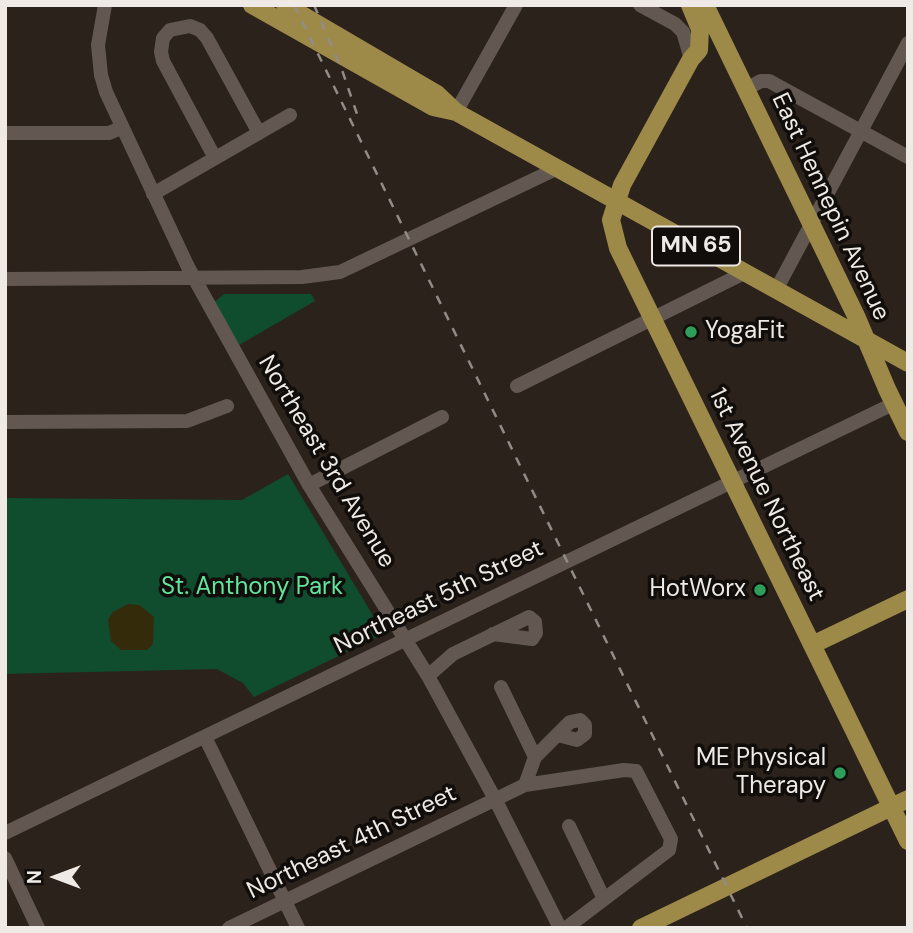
<!DOCTYPE html>
<html>
<head>
<meta charset="utf-8">
<style>
	body { margin:0 }
	#map { position:relative; width:913px; height:933px; overflow:hidden; background:#2b221c; font-family:"DM Sans",sans-serif }
	canvas { display:block }
	.frame { position:absolute; inset:0; border:7px solid #efeae5; pointer-events:none }
	.north { position:absolute; left:21px; top:842px; width:70px; height:70px; -webkit-text-stroke:5px #100d0a; paint-order:stroke; rotate:270deg; font-size:19px; font-weight:700; line-height:28px; text-align:center; color:#efeae5 }
	.north::after { content:''; display:block; margin:auto; width:24px; height:32px; background:#efeae5; clip-path:polygon(50% 0,100% 100%,50% 72%,0 100%) }
</style>
</head>
<body>
<div id="map">
<canvas width="913" height="933"></canvas>
<div class="frame"></div>
<div class="north">N</div>
</div>
<script>
const ctx = document.querySelector('canvas').getContext('2d');
ctx.lineJoin = 'round';
function paint(path, color) { ctx.fillStyle = color; ctx.fill(path, 'evenodd'); }
const toPath = rows => new Path2D(rows.map(r => 'M' + r).join(''));
function strokePath(path, color, width, dash) { ctx.strokeStyle = color; ctx.lineWidth = width; ctx.lineCap = dash ? 'butt' : 'round'; ctx.setLineDash(dash || []); ctx.stroke(path); }
function drawText(font, color, halo, rows, align = 'center') {
  ctx.font = font + ' "DM Sans",sans-serif'; ctx.lineWidth = 7; ctx.setLineDash([]); ctx.textBaseline = 'middle'; ctx.strokeStyle = halo; ctx.fillStyle = color; for (const [text, x, y, turn = 0] of rows) {
    ctx.save(); ctx.translate(x, y); ctx.rotate((+turn || 0) * Math.PI / 180); ctx.textAlign = isNaN(turn) ? turn : align; if (halo) ctx.strokeText(text, 0, 0); ctx.fillText(text, 0, 0); ctx.restore();
  }
}
const green = toPath([
	[224,294,311,294,315,301,239,345,213,303],
	[288,474,384,634,254,697,243,683,217,669,5,674,5,498,242,500]
]);
const sand = toPath([
	[128,604,139,605,154,617,153,644,147,650,121,650,111,641,108,619,113,612]
]);
const minor = toPath([
	[105,5,98,45,101,75,106,92,188,267,309,485,428,676,495,799,560,928],
	[640,5,675,24,683,32,691,59],
	[746,89,761,81,769,81,908,157],
	[456,112,516,5],
	[5,133,109,133,121,128],
	[215,158,163,61,161,52,163,38,170,30,190,26,200,30,207,38,259,133],
	[153,194,290,115],
	[5,279,302,277,340,272,558,168],
	[776,290,908,43],
	[517,386,744,273],
	[5,422,187,421,227,406],
	[309,485,442,417],
	[428,676,453,654,529,617,535,622,536,633,532,639,493,634],
	[501,687,535,757],
	[558,735,577,740,585,734,585,725,580,720,570,722,535,757,525,785,624,770,636,771,671,839,669,850,566,928],
	[205,737,298,928],
	[569,826,604,899],
	[5,833,893,404],
	[5,858,38,928],
	[229,928,525,785]
]);
const major = toPath([
	[252,5,433,107,456,112],
	[285,5,437,94,456,112,908,363],
	[690,5,700,29,699,50,691,59,622,185,611,220,618,248,908,841],
	[705,5,857,318,887,389,908,432],
	[812,645,908,599],
	[641,928,908,799]
]);
const rail = toPath([
	[294,5,747,928],
	[314,5,342,70,357,114]
]);
const markers = [
	[691,332,7,"#2e9e5b"],
	[760,590,7,"#2e9e5b"],
	[840,773,7,"#2e9e5b"]
];
const shields = [
	[696,246,88]
];
const shieldNames = [
	["MN 65",696,246]
];
const streetNames = [
	["East Hennepin Avenue",830,207,65],
	["Northeast 3rd Avenue",326,462,59],
	["1st Avenue Northeast",766,495,64],
	["Northeast 5th Street",439,598,-26],
	["Northeast 4th Street",352,843,-26]
];
const poiNames = [
	["YogaFit",705,332,"left"],
	["HotWorx",746,590],
	["ME Physical",826,759],
	["Therapy",826,787]
];
const parkNames = [
	["St. Anthony Park",252,588]
];
paint(green, '#0f4d2e');
paint(sand, '#332b0a');
strokePath(minor, '#625851', 14);
strokePath(major, '#9d8948', 18);
strokePath(rail, '#928c86', 2.5, [9, 9]);
for (const [x, y, r, color] of markers) { const dot = new Path2D(); dot.arc(x, y, r, 0, 2 * Math.PI); ctx.fillStyle = color; ctx.fill(dot); strokePath(dot, '#100d0a', 2.5); }
for (const [x, y, w] of shields) { const box = new Path2D(); box.roundRect(x - w / 2, y - 19.5, w, 39, 5); ctx.fillStyle = '#100d0a'; ctx.fill(box); strokePath(box, '#efeae5', 2); }
drawText('bold 23px', '#efeae5', null, shieldNames);
drawText('24px', '#efeae5', '#100d0a', streetNames);
drawText('24px', '#efeae5', '#100d0a', poiNames, 'right');
drawText('24px', '#61e69d', '#100d0a', parkNames);
</script>
</body>
</html>
